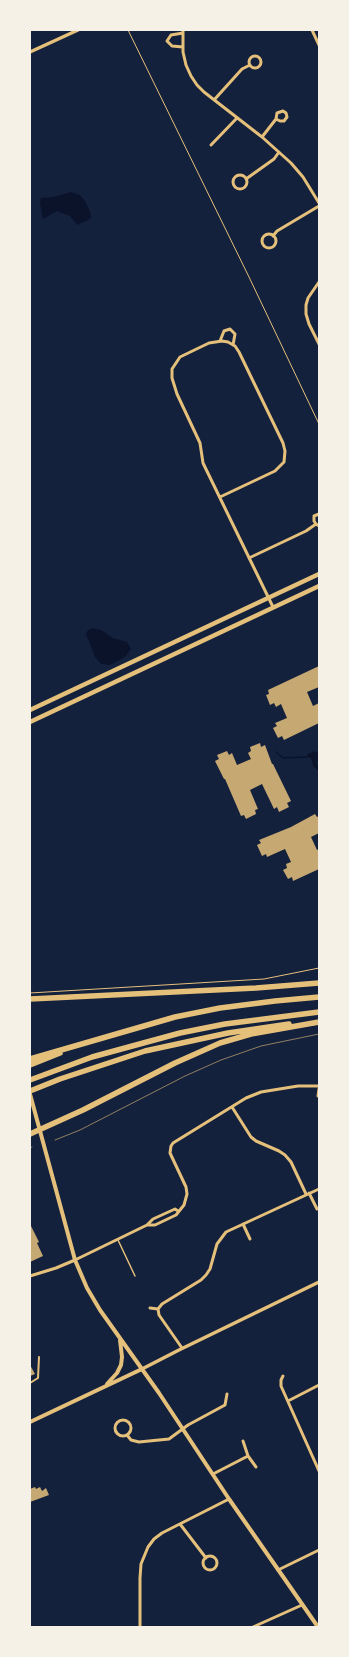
<!DOCTYPE html>
<html>
<head>
<meta charset="utf-8">
<style>
	body { margin:0 }
	#map { position:relative; width:349px; height:1657px; overflow:hidden; background:#14213d; font-family:Signika,sans-serif }
	canvas { display:block }
	.frame { position:absolute; inset:0; border:31px solid #f6f1e7; pointer-events:none }
</style>
</head>
<body>
<div id="map">
<canvas width="349" height="1657"></canvas>
<div class="frame"></div>
</div>
<script>
const ctx = document.querySelector('canvas').getContext('2d');
ctx.lineJoin = 'round';
function paint(path, color) { ctx.fillStyle = color; ctx.fill(path, 'evenodd'); }
const toPath = rows => new Path2D(rows.map(r => 'M' + r).join(''));
function strokePath(path, color, width, dash) { ctx.strokeStyle = color; ctx.lineWidth = width; ctx.lineCap = dash ? 'butt' : 'round'; ctx.setLineDash(dash || []); ctx.stroke(path); }
const water = toPath([
	[71,192,80,195,85,201,90,211,91,217,90,219,77,225,70,216,57,211,43,219,40,203,41,198,53,197],
	[93,628,101,630,113,638,127,642,131,649,125,657,110,665,101,664,95,657,86,634,88,630],
	[315,751,319,754,317,763,319,771,313,766,311,758,306,757,308,754]
]);
const stream = toPath([
	[276,752,283,758,306,757]
]);
const building = toPath([
	[319,666,319,687,307,692,313,706,319,703,319,723,284,740,282,736,278,738,273,728,277,726,275,723,287,718,281,704,276,707,274,703,270,705,266,695,269,694,268,690],
	[260,743,261,747,265,745,272,764,273,764,291,801,287,803,289,807,279,812,277,807,274,809,262,784,250,790,258,809,255,810,256,814,246,819,244,815,241,816,225,779,224,779,215,761,219,759,217,755,227,751,229,755,232,753,237,765,251,759,248,753,251,751,250,747],
	[315,814,317,817,319,816,319,833,311,837,317,850,319,849,319,869,293,881,292,877,288,879,283,870,287,868,286,864,291,862,285,849,267,857,266,854,262,856,257,845,261,843,259,840,291,827],
	[30,1224,39,1242,37,1243,43,1256,30,1262],
	[30,1365,35,1374,30,1376],
	[35,1487,36,1489,40,1487,42,1491,46,1488,49,1495,30,1502,30,1489]
]);
const path = toPath([
	[128,30,249,277,319,424],
	[30,993,264,979,319,968]
]);
const service = toPath([
	[118,1240,135,1276]
]);
const pedestrian = toPath([
	[30,1383,38,1378,39,1357]
]);
const minor = toPath([
	[183,30,183,52,186,65,191,76,197,85,204,92,262,137,291,163,303,177,319,203],
	[312,30,319,45],
	[183,33,171,35,167,41,172,46,183,47],
	'249 62a6 6 0 1 1 12 0a6 6 0 1 1-12 0Z',
	[214,100,242,69,250,65],
	[262,137,276,119,277,113,283,111,286,113,287,117,284,121,280,121,276,119],
	[211,145,237,118],
	'233 182a7 7 0 1 1 14 0a7 7 0 1 1-14 0Z',
	[246,179,274,159,279,152],
	'262 241a7 7 0 1 1 14 0a7 7 0 1 1-14 0Z',
	[273,236,277,231,319,206],
	[319,282,308,298,306,305,306,314,309,324,319,344],
	[220,341,224,331,230,329,235,334,233,345],
	[220,497,275,471,284,462,285,451,283,443,239,352,235,346,228,342,222,341,209,343,180,357,172,369,172,378,177,394,200,443,203,463,273,607],
	[319,514,314,516,314,521,316,524,319,526],
	[249,558,306,531,316,524],
	[318,1096,319,1089],
	[232,1107,251,1137,256,1141,279,1151,285,1155,291,1162,306,1194],
	[309,1193,317,1209],
	[243,1224,250,1239],
	[147,1225,155,1225,176,1215,184,1205,187,1194,186,1187,170,1153,171,1146,173,1143,246,1098,261,1092,298,1086,319,1086],
	[30,1276,56,1268,75,1260,147,1225,153,1219,175,1209,178,1211],
	[150,1308,158,1309],
	[158,1309,162,1304,201,1280,206,1275,210,1269,217,1244,226,1232,319,1189],
	[158,1309,159,1315,182,1348],
	[283,1376,281,1380,281,1386,319,1471],
	[288,1401,319,1385],
	'115 1428a8 8 0 1 1 16 0a8 8 0 1 1-16 0Z',
	[127,1435,131,1440,139,1442,169,1439,188,1425,225,1405,227,1394],
	[243,1441,248,1456,256,1467],
	[213,1474,248,1456],
	[180,1524,206,1558],
	'203 1563a7 7 0 1 1 14 0a7 7 0 1 1-14 0Z',
	[278,1570,319,1550],
	[140,1627,140,1578,141,1564,148,1547,154,1539,162,1533,229,1499],
	[253,1627,302,1605]
]);
const tertiary = toPath([
	[30,52,78,30],
	[142,1369,179,1350,319,1282]
]);
const secondary = toPath([
	[30,1094,75,1260,87,1288,100,1310,159,1393,229,1499,318,1627],
	[107,1384,117,1373,121,1365,122,1357,120,1340],
	[30,1422,142,1369]
]);
const primary = toPath([
	[30,710,319,574],
	[30,722,319,586]
]);
const motorway = toPath([
	[30,999,256,988,319,983],
	[30,1059,175,1017,220,1008,275,1001,319,997],
	[30,1065,60,1053],
	[30,1080,92,1057,180,1033,225,1024,319,1012],
	[30,1091,60,1079,145,1051,228,1033,289,1024],
	[30,1134,83,1110,175,1063,220,1043,251,1034,319,1022]
]);
const tram = toPath([
	[55,1140,80,1130,185,1076,221,1060,261,1046,319,1034],
	[30,1148,32,1147]
]);
paint(water, '#0b132b');
strokePath(stream, '#0b132b', 1.5);
paint(building, '#c6a872');
strokePath(path, '#e5c07b', 1);
strokePath(service, '#e5c07b', 1.5);
strokePath(pedestrian, '#e5c07b', 2);
strokePath(minor, '#e5c07b', 3);
strokePath(tertiary, '#e5c07b', 3.5);
strokePath(secondary, '#e5c07b', 4);
strokePath(primary, '#e5c07b', 4.5);
strokePath(motorway, '#e5c07b', 5.5);
strokePath(tram, '#918062', 1);
</script>
</body>
</html>
